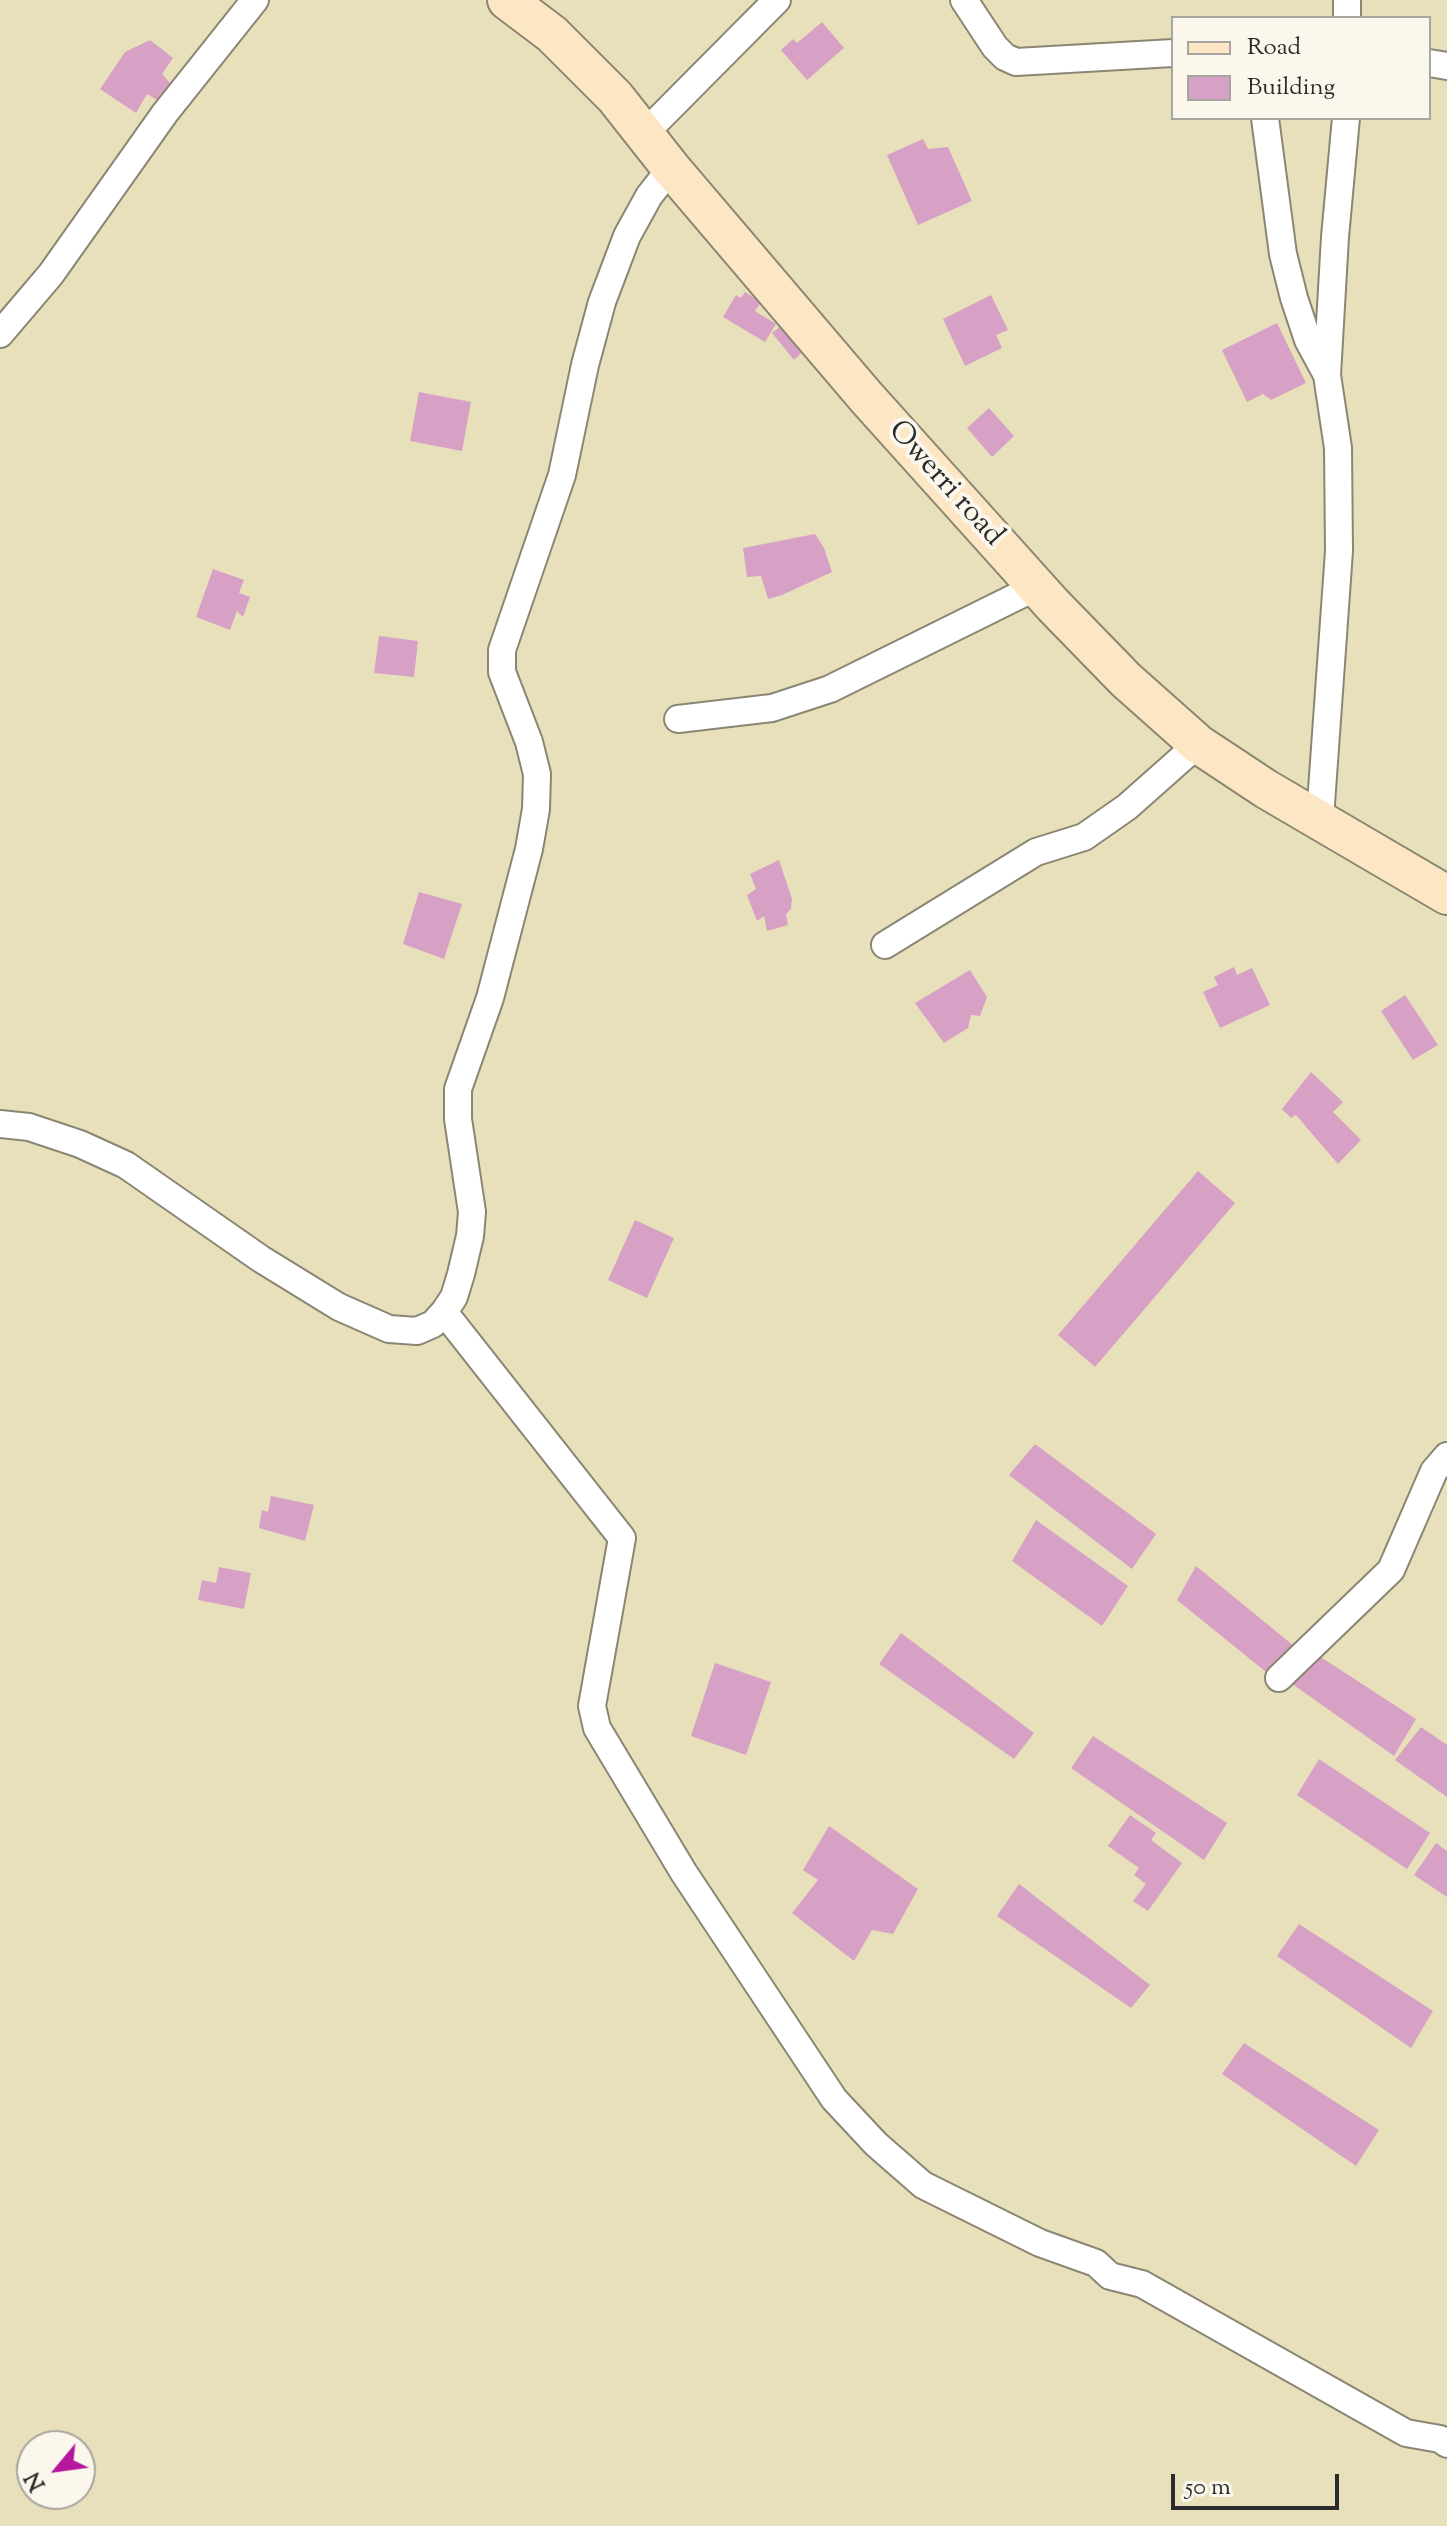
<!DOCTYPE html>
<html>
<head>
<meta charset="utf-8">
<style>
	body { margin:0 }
	#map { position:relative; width:1447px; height:2526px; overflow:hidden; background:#e8e0bb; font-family:"Sorts Mill Goudy",serif }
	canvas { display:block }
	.legend { position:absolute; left:1171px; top:16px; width:260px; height:104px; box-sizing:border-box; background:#fbf7ec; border:2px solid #a8a59f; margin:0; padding:10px 14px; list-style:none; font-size:24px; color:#2b2b2b }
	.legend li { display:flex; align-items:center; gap:16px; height:40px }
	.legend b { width:40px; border:2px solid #a8a59f }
	.north { position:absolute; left:16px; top:2430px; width:80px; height:80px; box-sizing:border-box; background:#fbf7ec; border:2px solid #a8a59f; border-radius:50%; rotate:241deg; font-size:22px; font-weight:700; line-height:32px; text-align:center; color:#2b2b2b }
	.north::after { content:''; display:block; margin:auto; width:28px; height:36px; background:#b5179e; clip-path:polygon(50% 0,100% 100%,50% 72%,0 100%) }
	.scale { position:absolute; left:1171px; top:2474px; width:168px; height:36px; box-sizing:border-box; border:4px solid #2b2b2b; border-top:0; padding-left:10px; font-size:24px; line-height:28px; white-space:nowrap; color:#2b2b2b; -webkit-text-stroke:6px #fbf7ec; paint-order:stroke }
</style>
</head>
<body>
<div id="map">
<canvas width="1447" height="2526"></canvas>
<ul class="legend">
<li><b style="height:10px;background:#fce6c4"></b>Road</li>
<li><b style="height:22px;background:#d6a1c4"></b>Building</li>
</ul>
<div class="north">N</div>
<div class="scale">50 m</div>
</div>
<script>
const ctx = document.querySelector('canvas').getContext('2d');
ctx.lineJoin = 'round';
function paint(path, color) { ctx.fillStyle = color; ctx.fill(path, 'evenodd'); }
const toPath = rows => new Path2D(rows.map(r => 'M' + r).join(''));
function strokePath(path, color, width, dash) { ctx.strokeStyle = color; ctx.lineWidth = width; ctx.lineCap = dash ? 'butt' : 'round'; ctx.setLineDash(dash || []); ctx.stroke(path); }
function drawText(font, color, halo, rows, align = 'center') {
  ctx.font = font + ' "Sorts Mill Goudy",serif'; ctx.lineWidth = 8; ctx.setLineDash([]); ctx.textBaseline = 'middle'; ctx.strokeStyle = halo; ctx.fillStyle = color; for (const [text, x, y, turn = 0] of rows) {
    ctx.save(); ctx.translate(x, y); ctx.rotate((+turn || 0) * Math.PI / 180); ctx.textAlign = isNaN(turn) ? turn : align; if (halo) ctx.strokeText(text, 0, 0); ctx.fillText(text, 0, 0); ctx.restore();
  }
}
const building = toPath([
	[822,22,844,48,807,80,781,50,793,39,797,43],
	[150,40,173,58,162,74,170,83,157,100,147,94,136,113,100,89,125,52],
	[923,139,928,149,948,147,972,201,918,225,887,155],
	[745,292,761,302,755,311,776,324,765,342,723,317,736,295,741,298],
	[991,295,1008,330,996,335,1002,348,965,366,943,319],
	[789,320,810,344,794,360,772,333],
	[1277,323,1306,383,1271,400,1263,394,1247,402,1222,350],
	[419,392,471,402,462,451,410,441],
	[989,408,1014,436,992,457,967,428],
	[815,534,824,548,832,572,782,595,768,599,761,576,747,577,743,548],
	[213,569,244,580,239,593,250,597,243,617,237,611,230,630,196,617],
	[379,636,418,641,414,677,374,673],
	[779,860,792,899,791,909,786,914,788,925,767,931,764,916,757,921,747,895,756,889,750,874],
	[419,892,462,904,444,959,403,944],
	[1234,967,1237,975,1252,968,1270,1005,1220,1028,1203,992,1218,985,1214,977],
	[970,970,987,997,980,1016,971,1015,968,1028,944,1043,915,1003],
	[1405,995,1438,1045,1413,1060,1381,1011],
	[1311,1072,1343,1102,1333,1112,1361,1140,1338,1164,1296,1115,1291,1118,1282,1109],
	[1198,1171,1235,1203,1095,1367,1058,1335],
	[635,1220,674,1238,647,1298,608,1280],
	[1035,1444,1156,1534,1132,1569,1009,1475],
	[271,1496,314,1505,305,1541,259,1528,262,1510,268,1512],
	[1036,1520,1128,1586,1102,1626,1012,1561],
	[1196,1566,1294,1646,1271,1676,1177,1600],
	[219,1567,251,1573,244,1609,198,1600,202,1580,216,1583],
	[901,1633,1034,1733,1014,1759,879,1664],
	[1316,1654,1416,1719,1394,1756,1291,1683],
	[715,1663,771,1682,746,1755,691,1736],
	[1421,1727,1447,1745,1447,1797,1395,1760],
	[1093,1736,1227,1823,1204,1860,1071,1768],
	[1319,1759,1430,1833,1407,1869,1297,1795],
	[1130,1815,1156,1833,1151,1840,1182,1863,1148,1911,1133,1901,1146,1884,1134,1875,1139,1868,1108,1846],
	[829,1826,918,1889,893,1934,872,1930,854,1961,792,1913,818,1880,803,1870],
	[1436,1843,1447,1851,1447,1897,1414,1875],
	[1019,1884,1150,1985,1131,2008,997,1916],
	[1299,1924,1433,2011,1411,2048,1277,1956],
	[1244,2043,1379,2130,1356,2166,1222,2074]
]);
const minor = toPath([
	[964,0,995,47,1005,57,1016,62,1173,53],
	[1347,18,1347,0],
	[1429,63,1447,66],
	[1265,118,1283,254,1294,298,1308,340,1327,375],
	[644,134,777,0],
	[0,334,51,274,165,113,255,0],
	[678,719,772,708,830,689,1036,587],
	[1320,818,1339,551,1338,448,1327,375,1335,237,1346,118],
	[885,945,1036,852,1084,837,1127,807,1198,744],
	[0,1124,29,1127,80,1144,126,1165,261,1259,339,1307,389,1329,417,1331,433,1324,444,1312,454,1297,461,1274,470,1236,472,1212,458,1119,458,1089,490,998,529,849,536,809,537,774,529,742,502,672,502,650,562,475,585,365,602,302,627,236,649,196,671,168],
	[444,1312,622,1538,592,1706,597,1728,684,1873,834,2099,876,2144,923,2185,1040,2243,1096,2263,1110,2276,1142,2284,1406,2433,1440,2439,1447,2444],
	[1279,1678,1391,1570,1434,1471,1447,1456]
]);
const secondary = toPath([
	[507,0,552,34,615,97,671,168,866,397,1053,605,1126,680,1198,744,1266,789,1447,895]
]);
const streetNames = [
	["Owerri road",944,485,48]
];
paint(building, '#d6a1c4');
strokePath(minor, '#8a8673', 30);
strokePath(secondary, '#8a8673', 42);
strokePath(minor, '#fff', 26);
strokePath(secondary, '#fce6c4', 38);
drawText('30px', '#2b2b2b', '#fbf7ec', streetNames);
</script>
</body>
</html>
